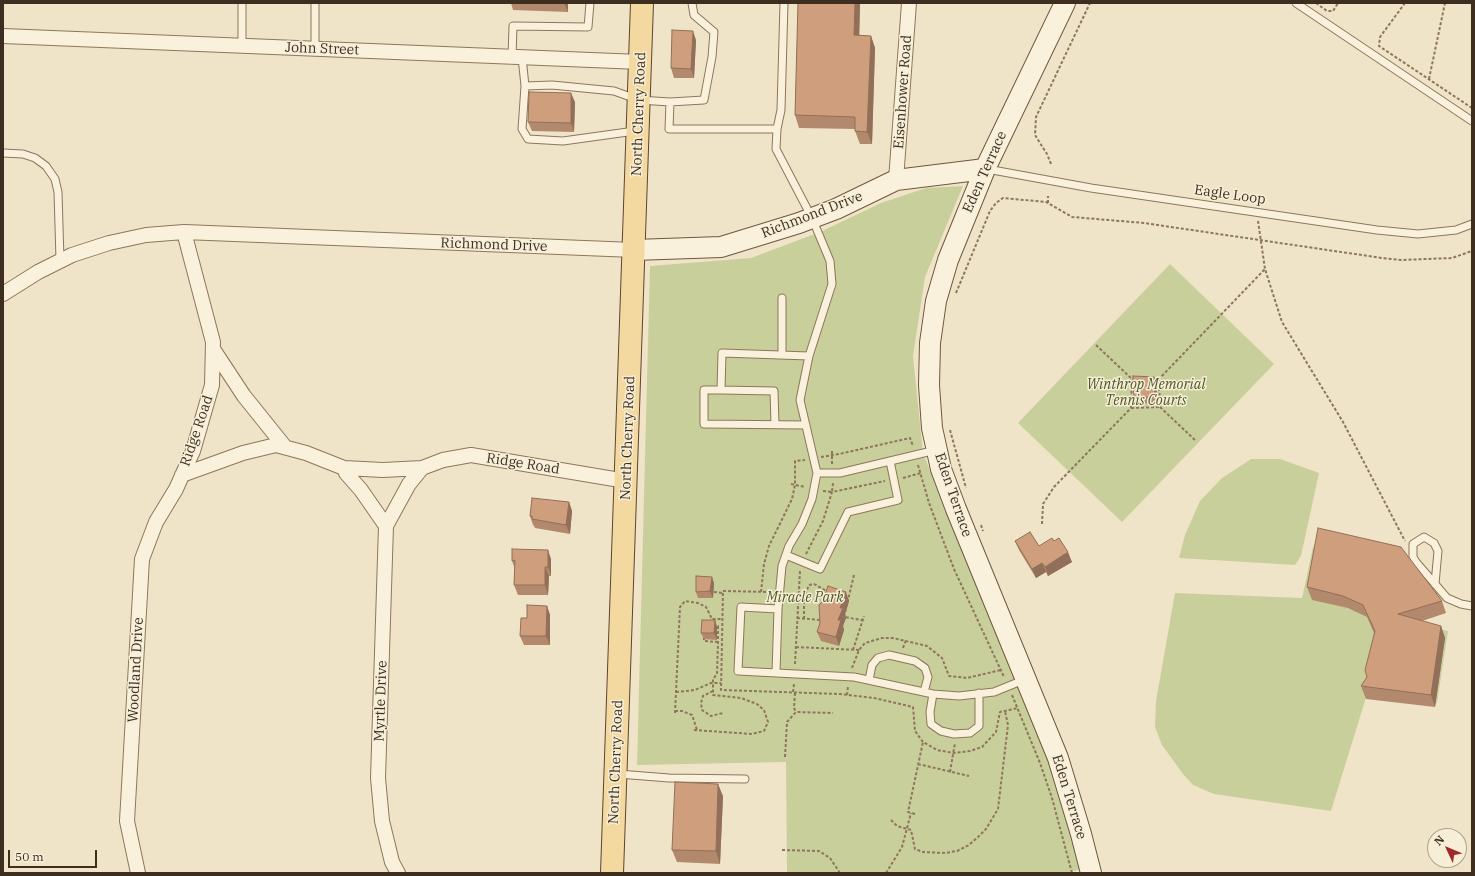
<!DOCTYPE html>
<html>
<head>
<meta charset="utf-8">
<style>
	body { margin:0 }
	#map { position:relative; width:1475px; height:876px; overflow:hidden; background:#f0e4c8; font-family:"IBM Plex Serif",serif }
	canvas { display:block }
	.frame { position:absolute; inset:0; border:4px solid #3d2e20; pointer-events:none }
	.north { position:absolute; left:1427px; top:828px; width:40px; height:40px; box-sizing:border-box; background:#f7eed8; border:1px solid #ada18e; border-radius:50%; rotate:314deg; font-size:11px; font-weight:700; line-height:16px; text-align:center; color:#3d2e20 }
	.north::after { content:''; display:block; margin:auto; width:14px; height:18px; background:#9e2a2b; clip-path:polygon(50% 0,100% 100%,50% 72%,0 100%) }
	.scale { position:absolute; left:8px; top:850px; width:89px; height:18px; box-sizing:border-box; border:2px solid #3d2e20; border-top:0; padding-left:5px; font-size:12px; line-height:14px; white-space:nowrap; color:#3d2e20; -webkit-text-stroke:3px #f7eed8; paint-order:stroke }
</style>
</head>
<body>
<div id="map">
<canvas width="1475" height="876"></canvas>
<div class="frame"></div>
<div class="north">N</div>
<div class="scale">50 m</div>
</div>
<script>
const ctx = document.querySelector('canvas').getContext('2d');
ctx.lineJoin = 'round';
function paint(path, color) { ctx.fillStyle = color; ctx.fill(path, 'evenodd'); }
const toPath = rows => new Path2D(rows.map(r => 'M' + r).join(''));
function strokePath(path, color, width, dash) { ctx.strokeStyle = color; ctx.lineWidth = width; ctx.lineCap = dash ? 'butt' : 'round'; ctx.setLineDash(dash || []); ctx.stroke(path); }
function drawText(font, color, halo, rows, align = 'center') {
  ctx.font = font + ' "IBM Plex Serif",serif'; ctx.lineWidth = 3; ctx.setLineDash([]); ctx.textBaseline = 'middle'; ctx.strokeStyle = halo; ctx.fillStyle = color; for (const [text, x, y, turn = 0] of rows) {
    ctx.save(); ctx.translate(x, y); ctx.rotate((+turn || 0) * Math.PI / 180); ctx.textAlign = isNaN(turn) ? turn : align; if (halo) ctx.strokeText(text, 0, 0); ctx.fillText(text, 0, 0); ctx.restore();
  }
}
const green = toPath([
	[963,186,925,277,913,356,923,453,991,618,1048,734,1089,867,1066,873,787,873,786,762,637,765,650,266,751,258,820,232,881,203,926,188],
	[1170,264,1274,364,1122,522,1018,423],
	[1251,459,1280,459,1319,473,1301,556,1295,565,1179,558,1185,535,1200,501,1222,478],
	[1313,547,1329,550,1423,615,1422,625,1448,631,1437,703,1368,691,1331,811,1214,794,1193,785,1183,774,1162,745,1155,727,1156,701,1175,593,1302,598]
]);
const path = toPath([
	[1316,3,1327,11,1333,11,1338,3],
	[1405,3,1380,37,1379,46,1472,108],
	[1429,79,1445,3],
	[1051,164,1047,154,1035,135,1036,117,1090,3],
	[1048,203,1048,196],
	[1258,221,1265,269,1282,322,1343,422,1405,541],
	[956,293,990,211,996,203,1003,198,1046,202,1072,217,1144,223,1382,258,1401,260,1452,258,1472,251],
	[1096,345,1132,379],
	[1153,379,1159,379,1265,269],
	[1160,407,1196,441],
	[1131,408,1160,407,1159,379],
	[950,430,966,488],
	[832,451,832,465],
	[821,457,839,454,910,438,913,446],
	[918,465,929,503,954,569,1004,677],
	[903,478,921,473],
	[791,484,805,487],
	[823,491,832,492,833,483],
	[1042,524,1043,504,1054,487,1131,408,1132,379,1134,379],
	[981,525,983,531],
	[806,554,823,521,832,492,885,481],
	[854,575,844,617,862,620],
	[714,592,723,593],
	[761,592,764,564,769,546,792,499,795,485,795,461,805,460],
	[771,592,723,591,721,690,840,694,874,698,913,707,915,731,923,742,937,750,954,753,970,751,982,747,996,732,1000,712,1018,708],
	[797,618,820,620],
	[804,619,804,597,809,585,814,584,828,592],
	[704,637,704,641,718,642],
	[796,647,859,650],
	[903,648,906,640],
	[853,650,864,616],
	[795,664,800,571],
	[852,668,859,650,865,643,882,638,893,638,927,646,942,658,949,676,967,678,1001,670],
	[713,691,703,696,701,703,702,710,711,716,723,713],
	[676,692,695,690,711,683,721,683],
	[793,692,794,684],
	[795,693,794,708,796,712],
	[847,695,848,686],
	[1012,695,1040,763,1052,798,1072,873],
	[675,711,682,711,692,715,697,730],
	[675,713,680,607,685,601,698,603,706,607,712,619,723,619],
	[694,730,752,734,764,731,768,722,764,710,757,704,741,698,713,695,713,679,717,674,718,642,718,626,716,626],
	[785,757,787,722,796,712,833,713],
	[918,764,969,776],
	[950,772,955,743],
	[915,814,908,812,923,742],
	[891,820,897,826,911,830,915,849,923,852,945,853,957,851,969,845,978,837,986,829,998,809,1008,725,1005,711],
	[782,850,819,851,830,858,840,873],
	[886,873,902,847,911,813]
]);
const lane = toPath([
	[1296,3,1472,121],
	[242,46,242,3],
	[315,49,315,3],
	[512,57,513,26,588,27,590,3],
	[522,57,525,86],
	[670,102,669,129,777,129,776,149,812,218,830,261,832,284,809,356,800,400,817,473,812,499,802,524,789,546,782,566,778,609],
	[777,129,781,110,784,3],
	[635,131,563,141,528,139,522,129,525,86,552,85,614,91,639,100,670,102,704,100,712,57,714,32,694,15,692,3],
	[3,153,23,154,35,158,46,166,55,179,58,192,60,260],
	[987,169,1091,188,1377,230,1418,234,1456,230,1472,224],
	[782,355,782,298],
	[721,390,774,391,775,424],
	[806,425,704,424,704,390,721,390,722,353,809,356],
	[817,473,840,473,936,450],
	[786,555,820,569,848,512,898,500,890,461],
	[1435,584,1438,551,1434,543,1424,537,1413,544,1413,557,1416,562,1435,584,1447,598,1461,604,1472,606],
	[776,673,778,609,741,607,738,671,854,677,933,694,959,696,994,692,1026,679],
	[869,680,872,665,878,658,889,655,915,661,925,668,928,677,924,692],
	[933,694,930,712,931,724,941,731,954,734,970,733,979,726,979,693],
	[618,774,669,778,745,779]
]);
const street = toPath([
	[3,36,640,62],
	[896,180,909,3],
	[3,294,38,272,72,255,109,243,146,235,184,232,634,250],
	[213,349,244,396,285,447],
	[344,468,383,470,422,468],
	[182,475,243,453,276,445,306,453,344,468,346,473,361,490,386,526],
	[138,873,127,821,142,559,156,522,176,489,193,451,212,385,213,342,184,232],
	[398,873,392,862,382,821,378,778,386,526,409,484,422,468,443,460,471,455,626,481]
]);
const secondary = toPath([
	[1065,3,985,169,948,260,936,301,930,343,929,385,932,428,941,469,956,509,1058,758,1081,834,1091,873],
	[634,250,721,247,799,223,836,209,896,180,985,169]
]);
const primary = toPath([
	[612,873,642,3]
]);
const wall = toPath([
	[511,3,568,3,568,12,513,10],
	[798,3,860,3,859,35,871,36,875,48,872,144,860,144,855,131,855,129,799,128,795,115],
	[696,40,694,78,674,78,671,68],
	[575,102,574,132,532,131,528,122],
	[1154,377,1157,383,1157,404,1136,403,1134,397],
	[569,502,572,511,570,534,535,528,534,526,533,525,530,516],
	[1015,541,1039,546,1054,541,1072,562,1048,576,1046,572,1036,578,1019,550],
	[551,559,551,576,549,576,548,595,518,595,514,585,515,569,512,561],
	[714,583,713,598,698,598,696,592],
	[1307,587,1442,601,1446,613,1422,621,1441,626,1445,638,1435,707,1366,699,1361,686,1367,677,1374,633,1367,617,1348,608,1312,600],
	[849,601,845,614,846,618,843,626,844,630,839,646,821,641,817,632,820,623],
	[547,606,550,615,550,645,524,645,520,636,527,618],
	[715,620,717,627,717,640,704,639,701,633],
	[723,796,720,864,677,862,672,850]
]);
const shadedWall = toPath([
	[564,3,568,3,568,12],
	[855,3,860,3,859,48,854,35],
	[693,31,696,40,694,78,691,69],
	[871,36,875,48,872,144,867,132],
	[571,93,575,102,574,132,571,123],
	[1154,377,1157,383,1157,404,1155,397],
	[569,502,572,511,570,534,566,525],
	[548,550,551,559,551,576,548,567],
	[1068,552,1072,562,1048,576,1045,567],
	[1042,563,1046,572,1036,578,1032,569],
	[545,567,549,576,548,595,545,585],
	[712,577,714,583,713,598,710,591],
	[846,592,849,601,845,614,846,618,843,626,844,630,839,646,836,637,840,608],
	[547,606,550,615,550,645,546,636],
	[715,620,717,627,717,640,714,633],
	[1441,626,1445,638,1435,707,1431,695],
	[718,784,723,796,720,864,716,851]
]);
const building = toPath([
	[798,3,855,3,854,35,871,36,867,132,855,131,855,117,795,115,798,3],
	[672,30,693,31,691,69,671,68,672,30],
	[529,92,571,93,571,123,528,122,529,92],
	[1133,376,1154,377,1155,397,1134,397,1133,376],
	[532,498,569,502,566,525,532,519,532,516,530,516,532,498],
	[1318,528,1401,547,1442,601,1398,614,1441,626,1431,695,1361,686,1367,677,1365,670,1375,631,1363,605,1343,596,1307,587,1318,528],
	[1030,532,1039,546,1052,538,1054,541,1059,538,1068,552,1045,567,1042,563,1032,569,1015,541,1030,532],
	[512,549,548,550,548,567,545,567,545,585,514,585,515,560,512,561,512,549],
	[696,576,712,577,710,591,696,592,696,576],
	[828,586,846,592,840,608,843,608,838,620,841,620,836,637,817,632,820,623,819,605,823,601,828,586],
	[527,605,547,606,546,636,520,636,521,618,527,618,527,605],
	[702,620,715,620,714,633,701,633,702,620],
	[675,782,718,784,716,851,672,850,675,782]
]);
const streetNames = [
	["John Street",322,49,2],
	["Eisenhower Road",903,92,-86],
	["North Cherry Road",639,114,-88],
	["Eden Terrace",985,172,-66],
	["Eagle Loop",1230,195,8],
	["Richmond Drive",812,215,-21],
	["Richmond Drive",494,245,2],
	["Ridge Road",197,431,-71],
	["North Cherry Road",628,438,-88],
	["Ridge Road",523,464,9],
	["Eden Terrace",953,495,71],
	["Woodland Drive",136,670,-87],
	["Myrtle Drive",381,701,-88],
	["North Cherry Road",616,762,-88],
	["Eden Terrace",1069,797,73]
];
const parkNames = [
	["Winthrop Memorial",1146,385],
	["Tennis Courts",1146,401],
	["Miracle Park",805,598]
];
paint(green, '#c9cf9b');
strokePath(lane, '#8d765c', 9);
strokePath(street, '#8d765c', 16);
strokePath(secondary, '#6f573f', 22);
strokePath(primary, '#5b4430', 24);
strokePath(path, '#8d765c', 2, [3, 2]);
strokePath(lane, '#faf1dc', 7);
strokePath(street, '#faf1dc', 14);
strokePath(secondary, '#faf1dc', 20);
strokePath(primary, '#f3d9a0', 22);
paint(wall, '#b2896c');
paint(shadedWall, '#916f58');
paint(building, '#cf9f7d');
strokePath(building, '#916f58', 1);
drawText('14px', '#3d2e20', '#f7eed8', streetNames);
drawText('italic 14px', '#4d5a26', '#f7eed8', parkNames);
</script>
</body>
</html>
